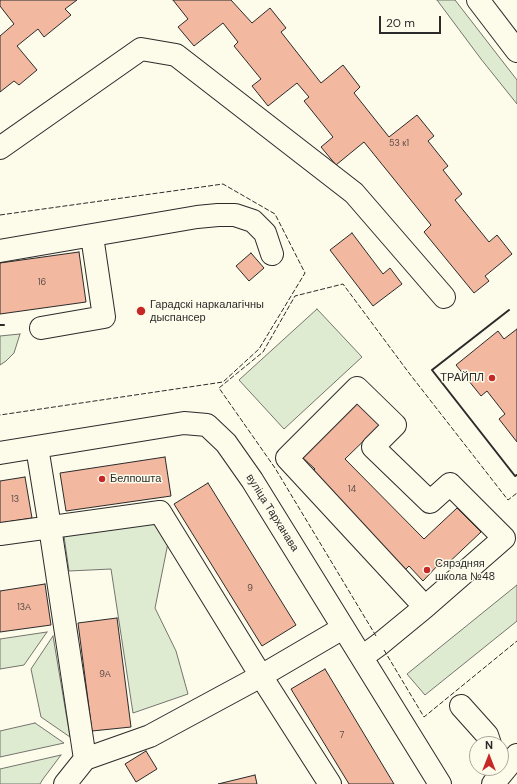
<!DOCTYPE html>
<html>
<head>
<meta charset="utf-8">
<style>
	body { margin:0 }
	#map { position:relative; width:517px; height:784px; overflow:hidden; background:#fdfbea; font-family:"DM Sans",sans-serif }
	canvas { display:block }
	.north { position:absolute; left:469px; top:736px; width:40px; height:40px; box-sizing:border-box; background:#fdfbea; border:1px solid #a9a89e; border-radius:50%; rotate:0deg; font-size:11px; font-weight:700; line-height:16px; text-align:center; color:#2b2b2b }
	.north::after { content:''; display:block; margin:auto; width:14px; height:18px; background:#c62828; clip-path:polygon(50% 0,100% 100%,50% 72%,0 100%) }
	.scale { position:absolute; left:379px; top:16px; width:62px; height:18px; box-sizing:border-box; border:2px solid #2b2b2b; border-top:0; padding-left:5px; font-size:12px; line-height:14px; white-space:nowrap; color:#2b2b2b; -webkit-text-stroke:3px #fdfbea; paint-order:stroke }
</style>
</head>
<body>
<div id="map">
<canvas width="517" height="784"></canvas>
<div class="north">N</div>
<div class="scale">20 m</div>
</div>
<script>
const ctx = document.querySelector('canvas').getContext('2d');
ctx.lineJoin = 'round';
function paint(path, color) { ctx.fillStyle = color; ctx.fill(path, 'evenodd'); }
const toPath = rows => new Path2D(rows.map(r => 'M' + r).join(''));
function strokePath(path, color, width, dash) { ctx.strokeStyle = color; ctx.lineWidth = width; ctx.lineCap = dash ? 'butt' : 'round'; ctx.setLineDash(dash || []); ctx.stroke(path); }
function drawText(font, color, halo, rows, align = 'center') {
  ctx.font = font + ' "DM Sans",sans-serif'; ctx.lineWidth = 3; ctx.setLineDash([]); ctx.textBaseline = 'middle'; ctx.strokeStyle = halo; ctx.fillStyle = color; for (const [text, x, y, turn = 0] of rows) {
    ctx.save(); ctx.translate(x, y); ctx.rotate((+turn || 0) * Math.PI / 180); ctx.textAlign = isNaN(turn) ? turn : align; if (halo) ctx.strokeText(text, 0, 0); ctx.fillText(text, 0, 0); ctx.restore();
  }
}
const green = toPath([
	[437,0,455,0,517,80,517,104,481,59,437,0],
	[317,309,362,357,284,429,239,380,317,309],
	[20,334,14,353,6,361,0,365,0,336,20,334],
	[156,517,169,538,155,608,176,651,188,694,133,713,111,569,69,571,63,529,156,517],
	[517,585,517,621,425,695,407,674,517,585],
	[47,632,24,665,0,669,0,639,47,632],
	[53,636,70,737,41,717,31,669,53,636],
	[35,723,64,743,0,757,0,731,35,723],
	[61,755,43,779,40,784,0,784,0,769,61,755]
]);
const building = toPath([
	[0,0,77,0,65,9,71,15,44,37,38,29,17,46,37,70,19,85,14,81,0,92,0,36,14,24,0,6,0,0],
	[173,0,231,0,252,23,270,8,286,28,281,32,321,83,343,65,360,87,354,93,389,137,417,115,434,136,428,141,448,166,443,170,462,194,455,200,489,242,497,235,512,254,485,276,489,281,474,293,424,232,431,225,364,142,336,165,321,147,333,137,304,101,309,97,297,83,268,106,252,86,261,79,234,46,238,42,223,23,194,46,178,27,188,19,173,0],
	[352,233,383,274,390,268,402,284,373,306,330,250,352,233],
	[79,252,86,302,0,314,0,263,79,252],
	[251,253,264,268,249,281,236,266,251,253],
	[517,329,517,442,499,419,505,414,487,391,481,396,456,365,498,331,504,339,517,329],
	[357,399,381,424,345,459,424,539,457,508,481,532,444,567,440,563,423,581,409,566,405,570,310,473,315,469,302,457,357,399],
	[165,457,171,496,66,511,60,473,165,457],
	[25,477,32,518,0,523,0,481,25,477],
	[208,483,296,625,262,646,174,504,208,483],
	[45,584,51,625,0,632,0,591,45,584],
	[117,618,131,727,92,731,78,623,117,618],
	[325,669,394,784,349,784,291,689,325,669],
	[146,751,157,769,136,782,125,764,146,751],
	[255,775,257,784,218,784,255,775]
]);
const minor = toPath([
	[0,148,141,49,176,55,354,193,444,297],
	[0,251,197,217,218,215,235,215,253,221,265,233,272,254],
	[41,328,104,317,92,236],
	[37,447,50,527,85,759,150,736,261,676,343,628],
	[0,453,184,423,207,425,226,443,252,480,440,784],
	[0,534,160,512,261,676,330,784],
	[362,657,380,644,425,607,504,538,450,484,430,502,373,447,395,425,357,388,287,458,425,607],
	[461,706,487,735,490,744],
	[65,784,85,759],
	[493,784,517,755]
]);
const major = toPath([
	[478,0,517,51]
]);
const fence = toPath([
	[0,215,223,184,275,214,305,273,259,349,223,382,0,415],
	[376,636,275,468,219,388,263,352,295,296,343,284,409,373,508,500,517,493],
	[384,650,424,717,517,641]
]);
const wall = toPath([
	[509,310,432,370,515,476,517,475],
	[0,325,4,325]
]);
const markers = [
	[141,311,5,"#c62828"],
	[492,378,4,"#c62828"],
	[102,479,4,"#c62828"],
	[427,570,4,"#c62828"]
];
const numberNames = [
	["53 к1",399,144],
	["16",42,283],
	["14",352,490],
	["13",15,500],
	["9",250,589],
	["13А",24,608],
	["9А",105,675],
	["7",342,736]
];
const poiNames = [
	["Гарадскі наркалагічны",150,305],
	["дыспансер",150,318],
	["ТРАЙПЛ",484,378,"right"],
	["Белпошта",110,479],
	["Сярэдняя",435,564],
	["школа №48",435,577]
];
const streetNames = [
	["вуліца Тарханава",272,513,58]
];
paint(green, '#deebd1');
strokePath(green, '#74746e', 1);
paint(building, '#f2b8a0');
strokePath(building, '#2b2b2b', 1);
strokePath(minor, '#2b2b2b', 24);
strokePath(major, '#2b2b2b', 24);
strokePath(minor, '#fdfbea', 22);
strokePath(major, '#fdfbea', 22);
strokePath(fence, '#2b2b2b', 1, [5, 2]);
strokePath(wall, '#2b2b2b', 2);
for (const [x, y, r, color] of markers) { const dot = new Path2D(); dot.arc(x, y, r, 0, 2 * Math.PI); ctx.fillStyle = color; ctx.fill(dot); strokePath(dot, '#fdfbea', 1.5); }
drawText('9px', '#5d4e48', null, numberNames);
drawText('11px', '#2b2b2b', '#fdfbea', poiNames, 'left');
drawText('11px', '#2b2b2b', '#fdfbea', streetNames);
</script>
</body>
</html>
